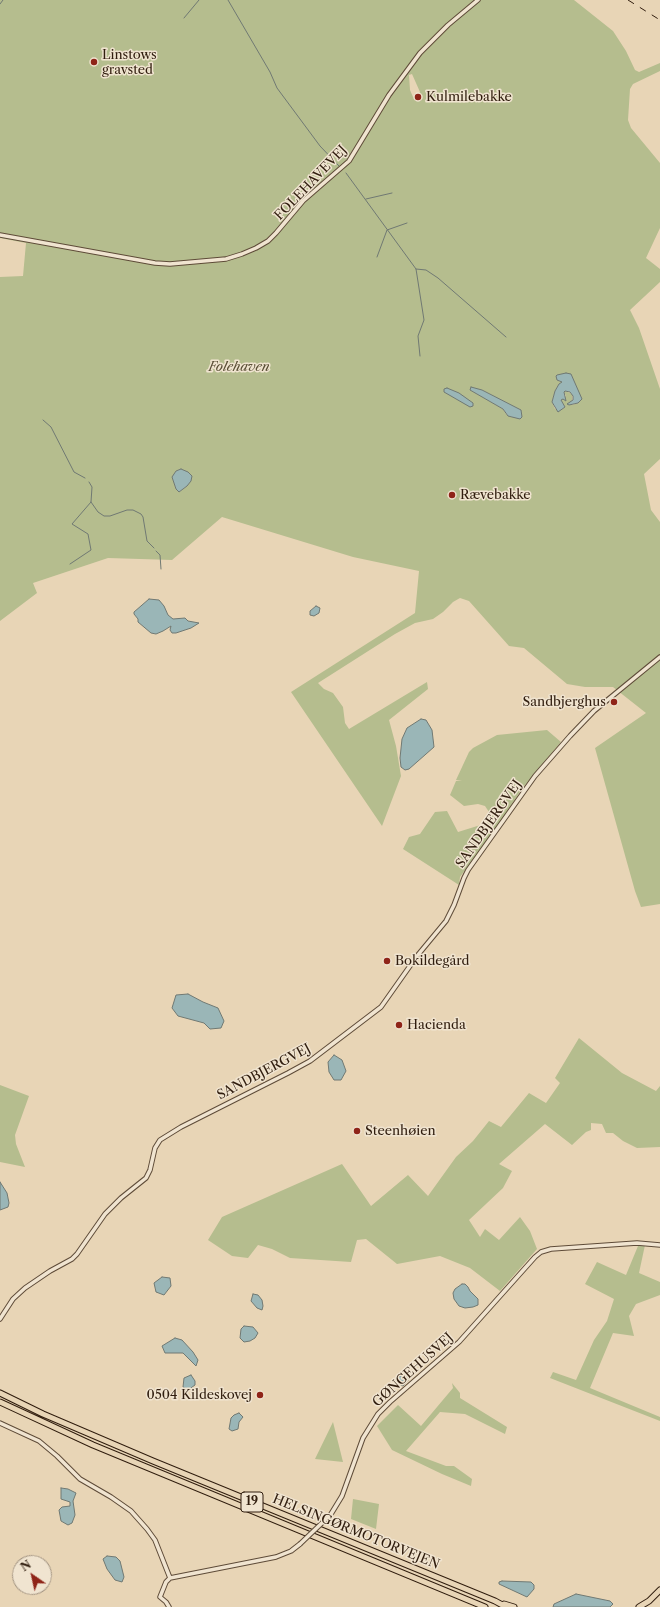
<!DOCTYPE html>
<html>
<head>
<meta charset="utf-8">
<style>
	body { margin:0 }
	#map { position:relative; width:660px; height:1607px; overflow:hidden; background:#e8d5b6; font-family:"Libre Caslon Text",serif }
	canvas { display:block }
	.north { position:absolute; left:12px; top:1555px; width:40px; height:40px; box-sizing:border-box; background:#f0e4d0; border:1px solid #a39482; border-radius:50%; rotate:326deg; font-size:11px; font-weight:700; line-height:16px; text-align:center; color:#301d0e }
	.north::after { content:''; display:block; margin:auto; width:14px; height:18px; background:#8f2418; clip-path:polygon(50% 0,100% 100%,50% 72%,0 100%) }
</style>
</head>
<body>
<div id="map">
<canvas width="660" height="1607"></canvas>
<div class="north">N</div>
</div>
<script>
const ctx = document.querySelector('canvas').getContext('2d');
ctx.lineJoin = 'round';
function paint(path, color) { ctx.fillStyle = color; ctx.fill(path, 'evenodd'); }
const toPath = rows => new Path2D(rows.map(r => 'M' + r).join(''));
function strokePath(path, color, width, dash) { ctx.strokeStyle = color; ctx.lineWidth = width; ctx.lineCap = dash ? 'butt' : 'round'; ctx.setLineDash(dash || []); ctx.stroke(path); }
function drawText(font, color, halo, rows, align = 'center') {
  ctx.font = font + ' "Libre Caslon Text",serif'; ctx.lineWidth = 3; ctx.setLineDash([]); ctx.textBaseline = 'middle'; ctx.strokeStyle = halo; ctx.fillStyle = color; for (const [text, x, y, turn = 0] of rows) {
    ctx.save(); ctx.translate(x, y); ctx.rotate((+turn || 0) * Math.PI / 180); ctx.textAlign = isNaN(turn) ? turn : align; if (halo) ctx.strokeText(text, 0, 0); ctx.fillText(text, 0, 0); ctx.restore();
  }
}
const green = toPath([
	[0,0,574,0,613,31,626,51,635,70,639,72,660,63,660,71,633,84,630,89,628,120,631,128,660,163,660,228,646,258,660,269,660,282,630,310,639,328,660,389,660,459,644,474,651,510,660,522,660,904,641,907,635,891,595,748,646,713,613,687,585,687,567,684,524,648,509,646,469,601,460,598,453,602,443,612,433,619,415,623,395,634,318,683,324,689,333,693,343,707,345,723,349,729,427,682,428,689,389,720,396,746,401,776,382,826,291,692,415,613,419,571,353,557,222,517,172,560,108,558,33,583,37,593,0,621,0,277,23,276,26,243,0,238],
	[412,74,420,92,413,97,410,90,409,75],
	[571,374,578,403,572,405,572,394,565,391,564,392,566,396,561,400,565,407,560,410,555,409,552,402,555,391,559,384,562,382,559,381],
	[471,390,482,390,520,410,512,417,506,414,503,409],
	[181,469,187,486,179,492,176,489,173,477,176,471],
	[547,730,561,742,521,790,500,823,460,877,459,885,403,849,409,837,420,834,435,812,447,811,458,832,487,823,489,812,485,806,478,804,464,806,450,795,456,781,462,780,456,780,469,752,473,748,497,735],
	[579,1038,622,1073,656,1091,660,1086,660,1147,637,1148,623,1141,613,1133,606,1133,602,1124,591,1123,591,1130,586,1132,572,1145,545,1124,499,1164,512,1171,503,1188,469,1220,480,1237,485,1229,499,1240,520,1217,530,1231,537,1249,500,1291,470,1268,440,1256,397,1264,366,1239,357,1240,351,1262,290,1258,272,1249,258,1245,248,1258,232,1256,208,1240,222,1217,342,1164,371,1206,408,1175,428,1196,456,1157,473,1141,489,1121,501,1127,529,1093,546,1103,560,1083,555,1078],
	[0,1085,29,1096,15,1135,16,1144,25,1167,0,1162],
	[645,1245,639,1273,660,1282,660,1295,636,1304,629,1316,634,1336,613,1333,590,1388,660,1417,660,1421,550,1378,553,1372,576,1380,594,1340,607,1321,614,1299,585,1284,597,1262,626,1275,638,1246],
	[452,1383,460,1393,460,1398,507,1427,505,1434,465,1414,440,1412,406,1451,446,1466,454,1466,472,1479,471,1486,442,1474,392,1450,377,1426,398,1405,421,1426,453,1388],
	[333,1422,343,1462,315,1459],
	[353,1499,379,1504,376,1529,351,1519]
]);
const water = toPath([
	[566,373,571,374,582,399,578,403,569,405,567,404,573,400,573,396,570,392,565,391,564,392,566,401,563,399,561,400,565,407,558,412,552,402,555,391,559,384,562,382,557,380,556,376,557,375,566,373],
	[471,387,482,390,521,410,522,417,520,419,508,416,503,409,470,390,471,387],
	[447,388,459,393,473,403,473,406,470,407,444,392,444,389,447,388],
	[181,469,188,472,192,476,191,481,187,486,179,492,176,489,172,477,176,471,181,469],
	[149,599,159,600,164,606,168,615,173,619,185,618,188,621,199,623,191,628,176,633,172,633,170,630,171,626,163,631,156,634,151,633,138,622,138,619,134,614,134,612,149,599],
	[316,606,320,608,319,613,314,616,310,615,310,611,316,606],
	[421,719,426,720,432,730,434,747,409,769,405,770,401,767,400,758,402,739,407,728,421,719],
	[188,994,203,1002,218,1008,224,1021,221,1028,210,1029,204,1023,178,1016,172,1008,176,995,188,994],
	[334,1055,342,1060,346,1071,341,1080,334,1080,329,1072,328,1062,334,1055],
	[0,1182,7,1193,9,1203,8,1207,0,1210,0,1182],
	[162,1277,170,1278,171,1286,164,1295,156,1292,154,1283,162,1277],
	[462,1284,465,1284,468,1287,470,1291,478,1299,478,1305,473,1307,465,1308,459,1306,454,1299,453,1293,455,1289,462,1284],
	[253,1294,258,1295,262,1300,263,1306,262,1310,257,1308,251,1301,253,1294],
	[244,1326,253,1327,258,1333,255,1338,250,1341,244,1342,240,1338,241,1329,244,1326],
	[175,1338,182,1340,193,1352,198,1360,196,1366,183,1353,165,1353,162,1346,175,1338],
	[191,1375,195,1381,195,1385,188,1390,183,1387,184,1378,191,1375],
	[402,1375,410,1378,403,1386,399,1384,397,1379,400,1376,402,1375],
	[239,1413,243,1417,239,1422,238,1429,232,1431,229,1429,231,1418,234,1415,239,1413],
	[61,1488,68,1489,76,1493,73,1501,75,1515,72,1523,68,1525,61,1521,59,1510,62,1507,70,1506,70,1502,61,1499,61,1488],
	[107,1556,116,1557,120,1561,124,1577,122,1582,115,1580,107,1569,103,1559,107,1556],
	[502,1581,531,1582,534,1585,534,1589,527,1597,499,1584,499,1582,502,1581],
	[576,1594,610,1601,613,1604,610,1607,553,1607,554,1604,576,1594]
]);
const stream = toPath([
	[228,0,270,72,277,88,320,146,339,166],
	[0,4,3,0],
	[184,18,199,0],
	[346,173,416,269,424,320,418,336,420,356],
	[366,199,392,193],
	[377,257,387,230,407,223],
	[416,269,426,270,438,278,506,337],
	[43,420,51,427,74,472,85,478],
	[91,502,98,512,104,516,110,516,127,510,133,510,141,514,143,517,147,541,154,548],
	[156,551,160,555,161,569],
	[70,564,91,550,88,534,72,524,91,502,92,487,89,482]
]);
const minor = toPath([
	[0,235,155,263,170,264,226,259,242,254,256,248,268,241,276,233,303,201,349,161,389,95,420,53,448,25,478,0],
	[0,1319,13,1299,25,1288,50,1271,72,1259,77,1254,105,1214,121,1198,146,1178,150,1170,155,1148,160,1140,181,1127,288,1073,310,1061,381,1007,417,956,446,921,454,905,464,878,468,870,535,776,570,736,594,711,660,657],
	[0,1423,39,1441,57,1456,80,1479,111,1497,131,1511,147,1529,155,1540,170,1578],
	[324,1521,331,1514,342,1496,363,1438,378,1414,390,1402,459,1342,535,1257,541,1252,551,1249,637,1243,660,1245],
	[169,1607,166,1602,160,1597,166,1582,170,1578,276,1557,291,1551,300,1544]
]);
const highway = toPath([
	[0,1393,43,1414,153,1461,495,1601,506,1607],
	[0,1402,93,1445,485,1607],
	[504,1604,514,1607],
	[639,1607,649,1601,660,1590]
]);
const rail = toPath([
	[628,0,660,20]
]);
const minorBridge = toPath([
	[300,1544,324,1521]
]);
const markers = [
	[94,62,4,"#8f2418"],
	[418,97,4,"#8f2418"],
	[452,495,4,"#8f2418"],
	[614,702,4,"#8f2418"],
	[387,961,4,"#8f2418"],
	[399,1025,4,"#8f2418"],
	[357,1131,4,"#8f2418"],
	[260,1395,4,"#8f2418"]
];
const shields = [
	[252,1502,22]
];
const shieldNames = [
	["19",252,1502]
];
const poiNames = [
	["Linstows",102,55],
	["gravsted",102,70],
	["Kulmilebakke",426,97],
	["Rævebakke",460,495],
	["Sandbjerghus",606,702,"right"],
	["Bokildegård",395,961],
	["Hacienda",407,1025],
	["Steenhøien",365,1131],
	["0504 Kildeskovej",252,1395,"right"]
];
const streetNames = [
	["FOLEHAVEVEJ",311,183,-46],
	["SANDBJERGVEJ",489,824,-55],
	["SANDBJERGVEJ",264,1072,-28],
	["GØNGEHUSVEJ",413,1370,-42],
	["HELSINGØRMOTORVEJEN",356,1532,22]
];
const parkNames = [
	["Folehaven",239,367]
];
paint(green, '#b5bd8e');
paint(water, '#9ab6b7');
strokePath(water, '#707973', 1);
strokePath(stream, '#707973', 1);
strokePath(minor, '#5e4b38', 5.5);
strokePath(highway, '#301d0e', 7);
strokePath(minor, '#f0e4d0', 3.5);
strokePath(highway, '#e8d5b6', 5);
strokePath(rail, '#301d0e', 1, [7, 7]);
strokePath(minorBridge, '#5e4b38', 5.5, []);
strokePath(minorBridge, '#f0e4d0', 3.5);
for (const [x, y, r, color] of markers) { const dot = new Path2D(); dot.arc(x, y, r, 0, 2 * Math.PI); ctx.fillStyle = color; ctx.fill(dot); strokePath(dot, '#f0e4d0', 1.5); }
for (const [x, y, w] of shields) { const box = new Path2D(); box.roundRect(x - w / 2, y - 10, w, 20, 3); ctx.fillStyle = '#f0e4d0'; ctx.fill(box); strokePath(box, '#301d0e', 1); }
drawText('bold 12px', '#301d0e', null, shieldNames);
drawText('13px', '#301d0e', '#f0e4d0', poiNames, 'left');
drawText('13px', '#301d0e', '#f0e4d0', streetNames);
drawText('italic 13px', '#584d34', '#f0e4d0', parkNames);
</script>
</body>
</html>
